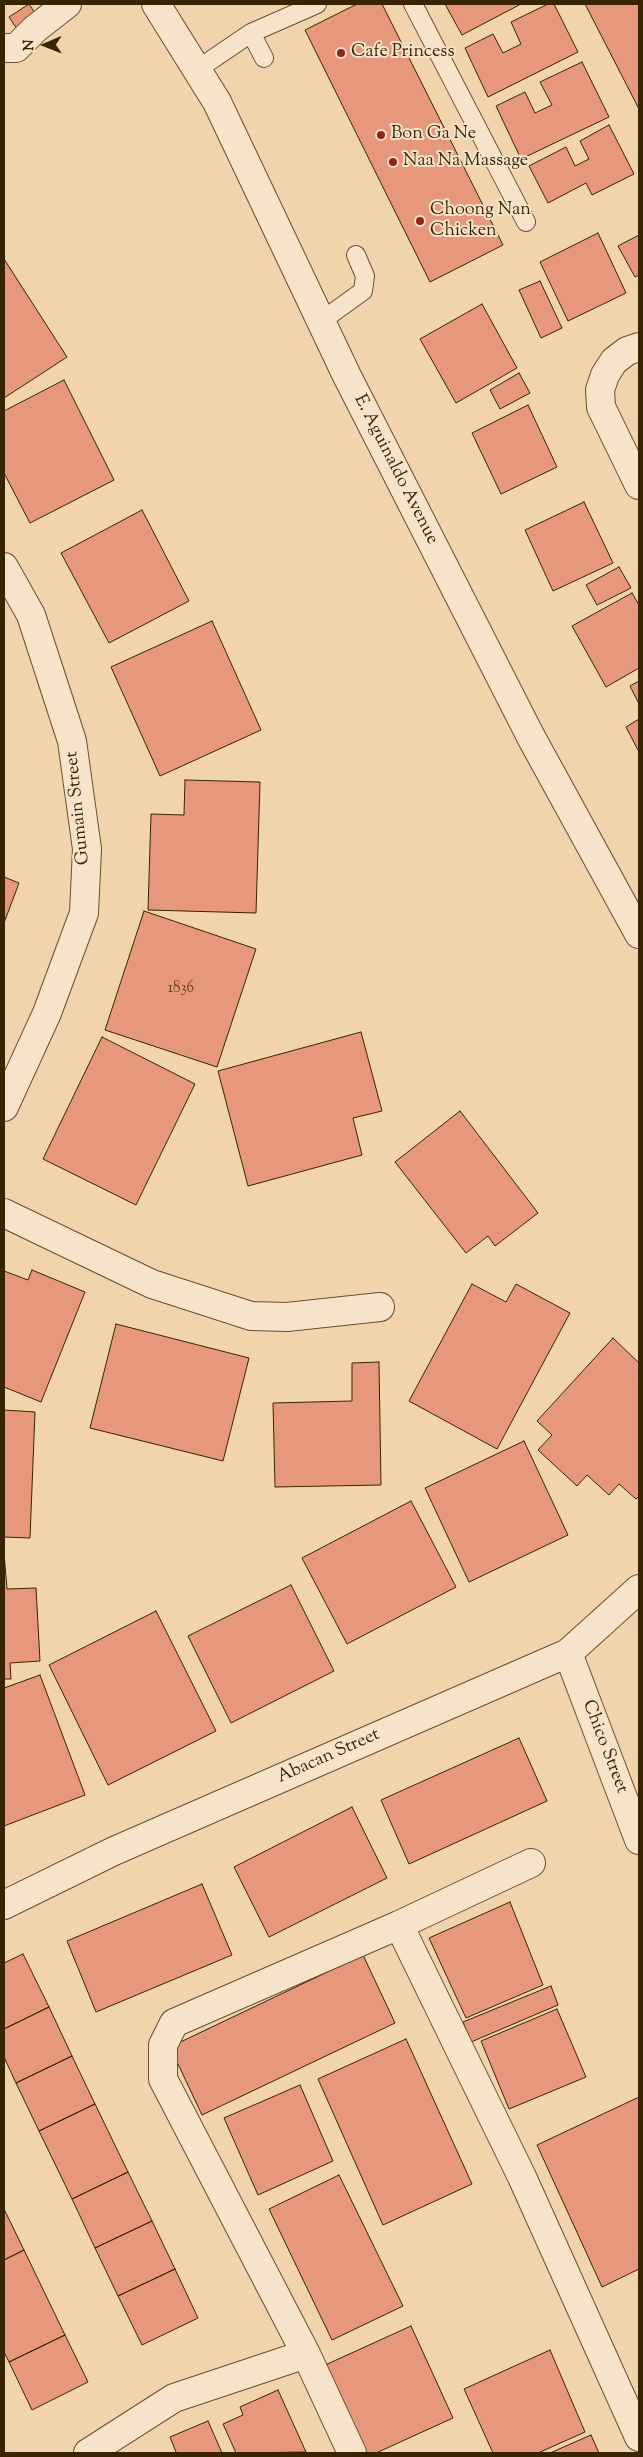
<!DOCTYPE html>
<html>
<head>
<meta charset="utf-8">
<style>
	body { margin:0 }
	#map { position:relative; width:643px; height:2457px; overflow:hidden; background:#f1d4ac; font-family:"Sorts Mill Goudy",serif }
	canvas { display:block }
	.frame { position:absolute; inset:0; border:5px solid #392401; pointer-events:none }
	.north { position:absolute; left:20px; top:20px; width:50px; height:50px; -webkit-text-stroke:4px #f6e3c9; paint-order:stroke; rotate:269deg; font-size:14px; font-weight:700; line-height:20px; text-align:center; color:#392401 }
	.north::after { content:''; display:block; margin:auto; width:18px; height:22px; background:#392401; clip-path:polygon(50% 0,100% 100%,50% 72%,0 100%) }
</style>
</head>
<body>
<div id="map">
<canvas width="643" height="2457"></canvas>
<div class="frame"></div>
<div class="north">N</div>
</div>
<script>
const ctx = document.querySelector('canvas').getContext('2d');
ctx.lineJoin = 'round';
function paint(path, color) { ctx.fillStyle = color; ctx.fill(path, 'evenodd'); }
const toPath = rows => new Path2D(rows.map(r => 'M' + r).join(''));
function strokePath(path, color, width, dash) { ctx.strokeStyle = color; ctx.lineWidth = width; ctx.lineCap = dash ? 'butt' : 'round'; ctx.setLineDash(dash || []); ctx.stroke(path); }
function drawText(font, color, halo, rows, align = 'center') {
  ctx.font = font + ' "Sorts Mill Goudy",serif'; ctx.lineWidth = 4; ctx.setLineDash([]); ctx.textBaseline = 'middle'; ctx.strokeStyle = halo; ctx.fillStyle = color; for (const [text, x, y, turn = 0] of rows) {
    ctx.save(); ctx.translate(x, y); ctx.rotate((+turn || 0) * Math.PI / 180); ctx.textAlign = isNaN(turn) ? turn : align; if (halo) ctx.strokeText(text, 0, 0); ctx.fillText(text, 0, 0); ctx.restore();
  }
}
const building = toPath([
	[29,4,37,16,17,29,9,17,29,4],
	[357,4,382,4,503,245,430,282,305,30,357,4],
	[445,4,521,4,462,35,445,4],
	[548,4,554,4,578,52,488,97,465,48,493,34,503,53,521,44,511,22,548,4],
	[585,4,639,4,639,109,585,4],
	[582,62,609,117,521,159,496,106,525,92,535,113,552,105,540,82,582,62],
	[609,125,634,174,592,195,586,183,548,203,529,166,566,147,575,166,589,159,580,141,609,125],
	[598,233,626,293,568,321,540,262,598,233],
	[639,235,639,275,635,277,618,246,639,235],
	[4,259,67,357,4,398,4,259],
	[540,281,562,328,541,338,519,290,540,281],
	[482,304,517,368,456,403,420,339,482,304],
	[519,373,530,393,500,409,490,390,519,373],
	[64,380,114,480,30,523,4,473,4,411,64,380],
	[528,405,557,467,501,494,472,433,528,405],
	[584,502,613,563,553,591,525,530,584,502],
	[142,510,189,601,109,643,61,553,142,510],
	[619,567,631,588,597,605,586,585,619,567],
	[632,593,639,605,639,668,606,687,572,626,632,593],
	[212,621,261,730,160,776,111,667,212,621],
	[639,681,639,704,630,686,639,681],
	[639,719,639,752,626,727,639,719],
	[185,780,260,782,256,913,148,910,151,814,184,815,185,780],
	[4,877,19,883,4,923,4,877],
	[144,911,256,949,217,1067,105,1030,144,911],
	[361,1032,382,1111,353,1118,362,1155,248,1186,218,1071,361,1032],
	[102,1037,195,1084,136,1205,43,1159,102,1037],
	[460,1111,538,1213,495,1246,488,1236,466,1253,395,1162,460,1111],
	[32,1270,85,1292,41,1402,4,1387,4,1271,28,1280,32,1270],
	[472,1284,506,1302,516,1284,570,1313,497,1449,409,1401,472,1284],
	[116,1324,249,1358,223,1461,90,1428,116,1324],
	[613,1338,639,1363,639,1496,636,1499,619,1484,609,1495,587,1475,577,1486,538,1450,552,1435,537,1421,613,1338],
	[379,1362,381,1485,275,1487,273,1403,352,1401,352,1363,379,1362],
	[4,1410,35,1412,30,1538,4,1537,4,1410],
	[524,1441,568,1535,469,1582,425,1488,524,1441],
	[411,1501,456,1587,347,1644,302,1558,411,1501],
	[4,1553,7,1589,36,1588,40,1661,10,1663,11,1679,4,1679,4,1553],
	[291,1585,334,1671,231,1723,188,1636,291,1585],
	[156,1611,216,1731,108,1785,49,1665,156,1611],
	[40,1675,85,1795,4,1826,4,1688,40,1675],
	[519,1738,547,1801,409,1864,381,1800,519,1738],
	[352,1807,387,1878,269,1937,234,1867,352,1807],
	[202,1884,232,1955,96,2012,67,1941,202,1884],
	[510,1902,543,1985,466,2018,429,1938,510,1902],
	[23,1954,49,2007,4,2029,4,1963,23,1954],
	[363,1955,395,2023,202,2115,170,2047,363,1955],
	[551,1986,558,2005,471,2042,463,2022,551,1986],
	[49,2007,72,2056,16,2083,4,2057,4,2029,49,2007],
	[557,2009,586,2077,509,2109,481,2041,557,2009],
	[406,2039,472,2184,383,2225,318,2079,406,2039],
	[72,2056,95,2104,39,2131,16,2083,72,2056],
	[300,2085,333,2161,258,2195,224,2118,300,2085],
	[639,2097,639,2269,602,2287,537,2145,639,2097],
	[95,2104,128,2172,72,2199,39,2131,95,2104],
	[128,2172,152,2221,95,2248,72,2199,128,2172],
	[339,2175,403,2306,332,2340,269,2209,339,2175],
	[4,2209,24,2250,4,2260,4,2209],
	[152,2221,175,2269,118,2296,95,2248,152,2221],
	[24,2250,65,2335,9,2362,4,2352,4,2260,24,2250],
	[175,2269,198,2318,142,2345,118,2296,175,2269],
	[411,2326,453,2418,376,2453,362,2453,323,2366,411,2326],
	[65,2335,88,2382,32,2410,9,2362,65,2335],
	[550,2350,585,2432,538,2453,493,2453,464,2389,550,2350],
	[278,2390,306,2452,236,2453,223,2424,243,2415,240,2407,278,2390],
	[208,2421,222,2453,173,2453,176,2452,170,2437,208,2421],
	[591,2435,599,2453,550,2453,591,2435]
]);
const lane = toPath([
	[413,4,526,222],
	[251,33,264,58],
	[198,69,251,33,317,4],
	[320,322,363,291,365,276,356,255]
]);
const street = toPath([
	[156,4,217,102,347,376,531,737,639,934],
	[4,48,16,48,35,29,67,4],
	[639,347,627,351,614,361,605,375,600,390,601,407,639,485],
	[4,567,31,615,72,741,87,849,84,913,47,1013,4,1107],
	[4,1213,152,1284,251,1316,287,1317,380,1307],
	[568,1653,639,1840],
	[4,1905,114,1851,568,1653,639,1589],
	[399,1925,531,1863],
	[88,2453,174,2398,306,2354],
	[352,2453,306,2354,163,2079,163,2045,174,2023,399,1925,522,2177,639,2437]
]);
const markers = [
	[341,53,5,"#8f2418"],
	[381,135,5,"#8f2418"],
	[393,162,5,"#8f2418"],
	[420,221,5,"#8f2418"]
];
const numberNames = [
	["1836",181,989]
];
const poiNames = [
	["Cafe Princess",351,53],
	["Bon Ga Ne",391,135],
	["Naa Na Massage",403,162],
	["Choong Nan",430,211],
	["Chicken",430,232]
];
const streetNames = [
	["E. Aguinaldo Avenue",395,470,63],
	["Gumain Street",79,808,-96],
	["Chico Street",604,1747,69],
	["Abacan Street",329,1757,-24]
];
paint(building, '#e7977c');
strokePath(building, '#392401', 1);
strokePath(lane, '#67502c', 20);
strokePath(street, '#67502c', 30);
strokePath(lane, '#f6e3c9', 18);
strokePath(street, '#f6e3c9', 28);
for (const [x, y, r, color] of markers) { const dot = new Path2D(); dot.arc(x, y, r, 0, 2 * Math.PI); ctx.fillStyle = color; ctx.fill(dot); strokePath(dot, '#f6e3c9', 2); }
drawText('15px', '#644120', null, numberNames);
drawText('18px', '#392401', '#f6e3c9', poiNames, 'left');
drawText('18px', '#392401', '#f6e3c9', streetNames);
</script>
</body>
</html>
